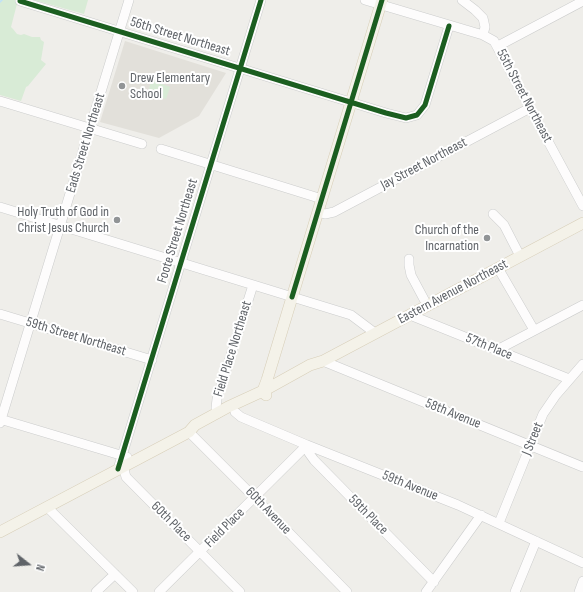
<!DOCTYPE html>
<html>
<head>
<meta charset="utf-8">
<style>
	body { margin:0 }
	#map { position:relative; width:583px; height:592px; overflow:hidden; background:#efeeea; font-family:"Sofia Sans Condensed",sans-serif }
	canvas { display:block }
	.north { position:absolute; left:8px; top:544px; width:40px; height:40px; -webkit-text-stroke:3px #fff; paint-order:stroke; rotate:107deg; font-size:11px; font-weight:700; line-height:16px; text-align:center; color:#5f6368 }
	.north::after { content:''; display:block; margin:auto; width:14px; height:18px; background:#5f6368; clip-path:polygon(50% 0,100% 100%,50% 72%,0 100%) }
</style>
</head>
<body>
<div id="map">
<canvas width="583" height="592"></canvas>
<div class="north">N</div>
</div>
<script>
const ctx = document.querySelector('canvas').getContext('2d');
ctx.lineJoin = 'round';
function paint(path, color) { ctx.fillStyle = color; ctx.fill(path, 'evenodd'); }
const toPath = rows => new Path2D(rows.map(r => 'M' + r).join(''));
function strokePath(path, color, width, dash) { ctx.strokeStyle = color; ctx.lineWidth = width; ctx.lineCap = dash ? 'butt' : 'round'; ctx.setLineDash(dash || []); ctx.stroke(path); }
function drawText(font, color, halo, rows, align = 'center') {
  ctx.font = font + ' "Sofia Sans Condensed",sans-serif'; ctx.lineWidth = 4; ctx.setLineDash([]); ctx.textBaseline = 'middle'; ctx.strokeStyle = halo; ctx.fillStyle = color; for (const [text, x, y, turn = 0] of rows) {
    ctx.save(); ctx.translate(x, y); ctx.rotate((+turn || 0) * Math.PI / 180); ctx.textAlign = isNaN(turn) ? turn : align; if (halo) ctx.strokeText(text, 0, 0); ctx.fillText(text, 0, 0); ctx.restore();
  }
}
const education = toPath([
	[125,41,226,73,199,116,159,138,100,122]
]);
const green = toPath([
	[0,0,18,0,11,27,13,29,17,34,21,35,24,34,32,37,40,37,41,40,44,42,41,60,46,64,28,86,26,87,21,101,0,95],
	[34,0,88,0,84,14],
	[157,74,165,76,162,84,170,87,166,99,148,93,151,81,154,82]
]);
const stream = toPath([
	[0,2,2,0]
]);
const minor = toPath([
	[365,0,483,35,494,41,583,206],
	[462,0,475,10,483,18,485,27,483,35],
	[20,1,386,113,406,118,417,115,425,105,449,26],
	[498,46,583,1],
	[0,101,142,144],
	[161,149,322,199],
	[0,207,351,315,375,333],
	[318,212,325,214,334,212,530,108],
	[493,214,504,225,520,256],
	[409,259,409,265,411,275,427,305],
	[498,268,534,330],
	[0,314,152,360],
	[410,315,569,379],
	[497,350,583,305],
	[323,361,583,467],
	[235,412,241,417,307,445,458,505,583,563],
	[218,413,216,408,217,399,253,285],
	[0,419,127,457],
	[0,423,129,0],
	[189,432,255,498,347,592],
	[307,445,309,453,314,460,434,582],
	[123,466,126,477,240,592],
	[118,469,261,0],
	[47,507,133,592],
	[499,523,543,414,556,395,583,364],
	[96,592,115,574],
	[159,592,307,445],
	[426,592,481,515],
	[515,592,536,541],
	[579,592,583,581]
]);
const major = toPath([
	[266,395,264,388,267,380,382,0],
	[0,532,189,432,195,425,228,407,265,390,310,365,323,361,583,223]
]);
const cycleway = toPath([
	[20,1,386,113,406,118,417,115,425,105,449,26],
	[292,297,382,0],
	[118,469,261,0]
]);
const markers = [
	[122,86,4,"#919496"],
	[117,220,4,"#919496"],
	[487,238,4,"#919496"]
];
const streetNames = [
	["56th Street Northeast",180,37,17],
	["55th Street Northeast",524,96,62],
	["Eads Street Northeast",86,143,-73],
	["Jay Street Northeast",424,164,-28],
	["Foote Street Northeast",178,231,-73],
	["Eastern Avenue Northeast",453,292,-28],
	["59th Street Northeast",76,337,17],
	["57th Place",489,347,22],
	["Field Place Northeast",233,349,-73],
	["58th Avenue",453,414,22],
	["J Street",533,439,-68],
	["59th Avenue",410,486,22],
	["60th Avenue",268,511,46],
	["59th Place",368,515,45],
	["60th Place",171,522,45],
	["Field Place",225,528,-45]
];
const poiNames = [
	["Drew Elementary",130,78,"left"],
	["School",130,94,"left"],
	["Holy Truth of God in",109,212],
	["Christ Jesus Church",109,228],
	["Church of the",479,230],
	["Incarnation",479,246]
];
paint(education, '#e2e0da');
paint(green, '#d8ebd6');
strokePath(stream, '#bfe0f9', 1.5);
strokePath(minor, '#cbcccc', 10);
strokePath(major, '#d7ceb8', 12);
strokePath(minor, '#fdfcfc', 9);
strokePath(major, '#f4f2e9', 11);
strokePath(cycleway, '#1b5e20', 5);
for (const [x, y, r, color] of markers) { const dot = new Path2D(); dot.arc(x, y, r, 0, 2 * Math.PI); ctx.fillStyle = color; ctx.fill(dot); strokePath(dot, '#fff', 1.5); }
drawText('14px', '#5f6368', '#fff', streetNames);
drawText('14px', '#5f6368', '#fff', poiNames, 'right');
</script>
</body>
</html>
